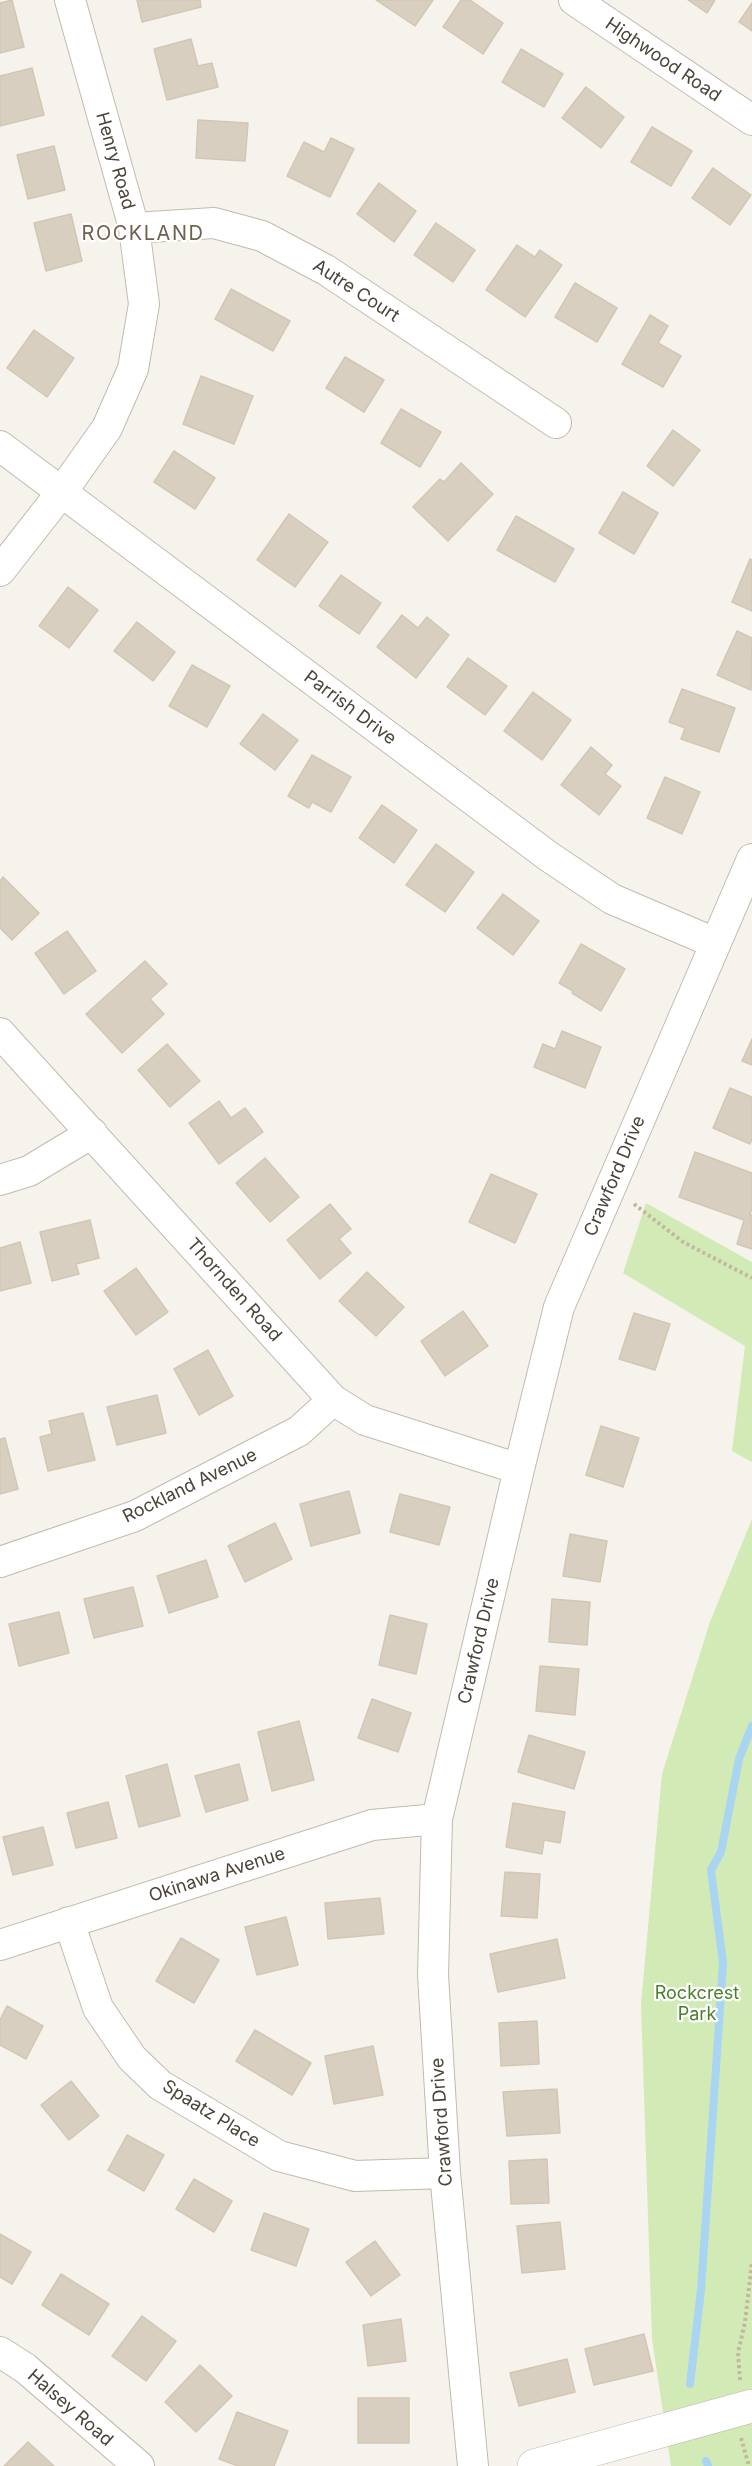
<!DOCTYPE html>
<html>
<head>
<meta charset="utf-8">
<style>
	body { margin:0 }
	canvas { display:block; background:#f6f3ec }
</style>
</head>
<body>
<canvas width="752" height="2466"></canvas>
<script>
const ctx = document.querySelector('canvas').getContext('2d');
ctx.lineJoin = 'round';
function paint(path, color) { ctx.fillStyle = color; ctx.fill(path, 'evenodd'); }
const toPath = rows => new Path2D(rows.map(r => 'M' + r).join(''));
function strokePath(path, color, width, dash) { ctx.strokeStyle = color; ctx.lineWidth = width; ctx.lineCap = dash ? 'butt' : 'round'; ctx.setLineDash(dash || []); ctx.stroke(path); }
function drawText(font, color, halo, rows, align = 'center') {
  ctx.font = font + ' Inter,sans-serif'; ctx.lineWidth = 4.5; ctx.setLineDash([]); ctx.textBaseline = 'middle'; ctx.strokeStyle = halo; ctx.fillStyle = color; for (const [text, x, y, turn = 0] of rows) {
    ctx.save(); ctx.translate(x, y); ctx.rotate((+turn || 0) * Math.PI / 180); ctx.textAlign = isNaN(turn) ? turn : align; if (halo) ctx.strokeText(text, 0, 0); ctx.fillText(text, 0, 0); ctx.restore();
  }
}
const green = toPath([
	[646,1203,752,1262,752,1462,732,1451,745,1346,623,1273],
	[752,1519,752,2466,671,2466,652,2339,641,2004,662,1774,710,1622]
]);
const stream = toPath([
	[690,2384,701,2290,723,1963,711,1870,721,1852,739,1759,752,1726],
	[706,2461,708,2466]
]);
const building = toPath([
	[12,0,24,47,0,53,0,3,12,0],
	[137,0,200,0,201,7,142,22,137,0],
	[376,0,433,0,415,26,376,0],
	[461,0,470,0,503,23,483,54,443,27,461,0],
	[688,0,715,0,707,13,688,0],
	[752,3,752,31,739,22,752,3],
	[191,39,198,66,212,63,218,87,167,100,154,49,191,39],
	[521,49,563,74,544,107,502,82,521,49],
	[32,68,44,115,0,126,0,76,32,68],
	[586,87,624,117,601,148,562,118,586,87],
	[198,120,248,123,245,161,196,158,198,120],
	[652,127,692,151,671,186,631,162,652,127],
	[331,138,354,149,330,197,287,176,304,142,324,152,331,138],
	[54,146,65,190,28,199,17,155,54,146],
	[713,168,751,195,730,225,692,198,713,168],
	[379,183,416,211,394,242,357,214,379,183],
	[71,214,82,261,46,271,34,223,71,214],
	[436,223,475,250,453,282,414,255,436,223],
	[517,245,535,257,540,250,562,265,525,317,486,290,517,245],
	[575,283,617,308,597,342,555,317,575,283],
	[231,289,290,321,273,351,215,319,231,289],
	[650,315,668,326,658,343,681,356,663,387,622,364,650,315],
	[34,330,74,358,47,397,7,368,34,330],
	[345,357,384,380,364,412,326,388,345,357],
	[201,376,253,396,234,444,183,424,201,376],
	[401,409,441,432,420,467,381,443,401,409],
	[673,430,700,450,673,486,647,466,673,430],
	[174,451,215,478,195,509,154,482,174,451],
	[461,463,493,494,448,541,413,507,440,479,444,482,461,463],
	[623,492,658,513,634,554,599,533,623,492],
	[289,514,328,542,295,587,257,560,289,514],
	[516,516,574,549,555,582,497,550,516,516],
	[750,559,752,560,752,611,732,602,750,559],
	[341,575,381,603,359,634,319,606,341,575],
	[68,587,98,610,69,648,39,626,68,587],
	[402,615,418,628,427,617,449,635,416,678,377,647,402,615],
	[137,622,175,652,153,681,114,651,137,622],
	[737,631,752,638,751,690,717,675,737,631],
	[468,658,507,686,485,715,447,687,468,658],
	[192,665,230,686,207,727,169,706,192,665],
	[682,689,735,708,719,752,681,739,685,728,669,722,682,689],
	[533,692,571,720,542,760,504,731,533,692],
	[263,714,298,740,275,770,240,744,263,714],
	[591,747,612,765,605,774,621,786,599,815,561,785,591,747],
	[312,755,351,777,331,812,312,802,309,808,288,796,312,755],
	[665,777,700,792,682,834,647,818,665,777],
	[382,805,417,830,394,863,359,838,382,805],
	[436,844,474,872,445,912,406,885,436,844],
	[3,877,39,913,12,940,0,928,0,881,3,877],
	[503,894,539,921,513,955,477,928,503,894],
	[67,931,96,971,64,994,35,953,67,931],
	[581,944,625,969,601,1011,572,993,573,991,559,983,581,944],
	[145,961,167,984,150,999,164,1014,122,1053,86,1014,145,961],
	[562,1031,601,1047,585,1088,534,1067,543,1044,555,1049,562,1031],
	[752,1039,752,1065,742,1061,752,1039],
	[167,1044,200,1081,170,1107,138,1070,167,1044],
	[730,1088,752,1097,752,1139,750,1144,713,1128,730,1088],
	[219,1101,231,1118,245,1108,263,1132,219,1164,189,1123,219,1101],
	[695,1152,752,1173,752,1208,750,1215,752,1215,752,1249,737,1244,744,1220,679,1197,695,1152],
	[265,1158,299,1197,270,1222,236,1183,265,1158],
	[491,1174,537,1194,515,1243,469,1222,491,1174],
	[330,1204,351,1229,339,1239,351,1253,320,1279,287,1240,330,1204],
	[90,1220,99,1258,76,1264,79,1274,52,1281,40,1232,90,1220],
	[20,1242,31,1283,0,1291,0,1248,20,1242],
	[136,1268,168,1312,136,1335,104,1291,136,1268],
	[367,1272,404,1307,376,1336,339,1301,367,1272],
	[463,1311,488,1346,445,1376,421,1341,463,1311],
	[634,1313,670,1324,655,1370,619,1359,634,1313],
	[208,1350,233,1396,199,1415,174,1369,208,1350],
	[157,1395,166,1433,117,1445,107,1407,157,1395],
	[83,1413,95,1460,48,1471,40,1437,52,1434,49,1421,83,1413],
	[601,1426,639,1438,623,1487,586,1475,601,1426],
	[5,1438,18,1489,0,1494,0,1439,5,1438],
	[349,1491,360,1533,311,1546,300,1504,349,1491],
	[400,1494,450,1507,439,1545,390,1532,400,1494],
	[275,1523,292,1559,245,1582,228,1546,275,1523],
	[570,1534,607,1541,600,1582,563,1576,570,1534],
	[206,1560,218,1597,169,1613,157,1576,206,1560],
	[133,1587,143,1626,94,1638,84,1599,133,1587],
	[552,1599,590,1602,587,1645,549,1642,552,1599],
	[59,1612,69,1653,19,1666,9,1624,59,1612],
	[390,1615,427,1624,416,1674,379,1665,390,1615],
	[540,1666,579,1669,575,1715,536,1711,540,1666],
	[372,1699,411,1713,398,1752,358,1738,372,1699],
	[299,1721,314,1780,272,1791,258,1732,299,1721],
	[529,1735,585,1752,574,1789,518,1772,529,1735],
	[167,1764,180,1816,139,1827,126,1776,167,1764],
	[239,1764,248,1800,206,1812,195,1776,239,1764],
	[108,1802,117,1838,76,1848,67,1813,108,1802],
	[513,1803,565,1812,560,1843,544,1840,542,1854,506,1847,513,1803],
	[43,1827,53,1865,13,1875,3,1837,43,1827],
	[505,1872,540,1874,537,1918,501,1916,505,1872],
	[380,1898,384,1934,328,1939,325,1903,380,1898],
	[286,1917,298,1965,257,1975,245,1927,286,1917],
	[181,1938,219,1960,194,2003,156,1981,181,1938],
	[557,1939,565,1978,498,1992,490,1954,557,1939],
	[7,2006,43,2026,26,2059,0,2045,0,2020,7,2006],
	[537,2021,539,2064,501,2066,499,2023,537,2021],
	[255,2030,311,2063,292,2095,236,2061,255,2030],
	[373,2046,383,2095,334,2104,325,2056,373,2046],
	[71,2081,99,2116,69,2140,41,2105,71,2081],
	[557,2089,560,2133,507,2136,503,2092,557,2089],
	[127,2135,164,2155,144,2191,108,2170,127,2135],
	[547,2159,549,2203,511,2204,509,2161,547,2159],
	[194,2179,232,2201,214,2232,176,2209,194,2179],
	[264,2213,309,2229,296,2266,251,2250,264,2213],
	[560,2222,565,2269,522,2273,517,2226,560,2222],
	[0,2234,31,2252,12,2284,0,2277,0,2234],
	[375,2241,400,2275,371,2296,346,2262,375,2241],
	[61,2274,109,2304,89,2335,42,2305,61,2274],
	[142,2316,176,2341,146,2381,112,2356,142,2316],
	[401,2319,406,2361,368,2366,363,2325,401,2319],
	[644,2334,653,2371,594,2385,585,2349,644,2334],
	[567,2359,575,2392,519,2406,510,2373,567,2359],
	[200,2365,232,2396,196,2432,165,2402,200,2365],
	[358,2398,409,2398,409,2443,358,2443,358,2398],
	[237,2412,288,2431,274,2466,238,2466,219,2459,237,2412],
	[28,2442,54,2466,4,2466,28,2442]
]);
const path = toPath([
	[634,1204,683,1242,752,1278],
	[740,2380,738,2353,745,2322,752,2262],
	[741,2438,749,2466]
]);
const minor = toPath([
	[574,0,752,120],
	[134,228,214,223,262,236,326,270,556,423],
	[0,446,548,856,612,899,715,943],
	[0,571,61,493,107,428,133,369,144,304,134,228,70,0],
	[0,1033,333,1400,365,1420,519,1469],
	[0,1180,29,1171,92,1133],
	[0,1562,135,1516,299,1431,333,1400],
	[69,1922,98,2008,132,2058,160,2085,279,2156,355,2176,445,2173],
	[0,1945,372,1825,437,1819],
	[0,2352,25,2368,139,2466],
	[473,2466,445,2173,433,1975,437,1819,519,1469,559,1307,752,859]
]);
const tertiary = toPath([
	[534,2466,752,2406]
]);
const streetNames = [
	["Highwood Road",663,60,34],
	["Henry Road",115,161,74],
	["Autre Court",356,291,33],
	["Parrish Drive",350,708,37],
	["Crawford Drive",615,1176,-67],
	["Thornden Road",234,1290,48],
	["Rockland Avenue",190,1486,-26],
	["Crawford Drive",479,1641,-77],
	["Okinawa Avenue",217,1875,-18],
	["Spaatz Place",211,2114,32],
	["Crawford Drive",442,2122,-94],
	["Halsey Road",70,2408,41]
];
const parkNames = [
	["Rockcrest",697,1994],
	["Park",697,2015]
];
const neighbourhoodNames = [
	["ROCKLAND",143,234]
];
paint(green, '#d2eab5');
strokePath(stream, '#a9d4f2', 8);
paint(building, '#d8cfc1');
strokePath(building, '#d3c7b4', 1.5);
strokePath(minor, '#c2bbae', 32);
strokePath(tertiary, '#c2bbae', 34);
strokePath(path, '#c4b79f', 4, [3, 3]);
strokePath(minor, '#fff', 30);
strokePath(tertiary, '#fff', 33);
drawText('18px', '#4b4439', '#fff', streetNames);
drawText('18px', '#4a7f2a', '#fff', parkNames);
ctx.letterSpacing = '1.5px';
drawText('20px', '#6e6250', '#fff', neighbourhoodNames);
ctx.letterSpacing = '0px';
</script>
</body>
</html>
